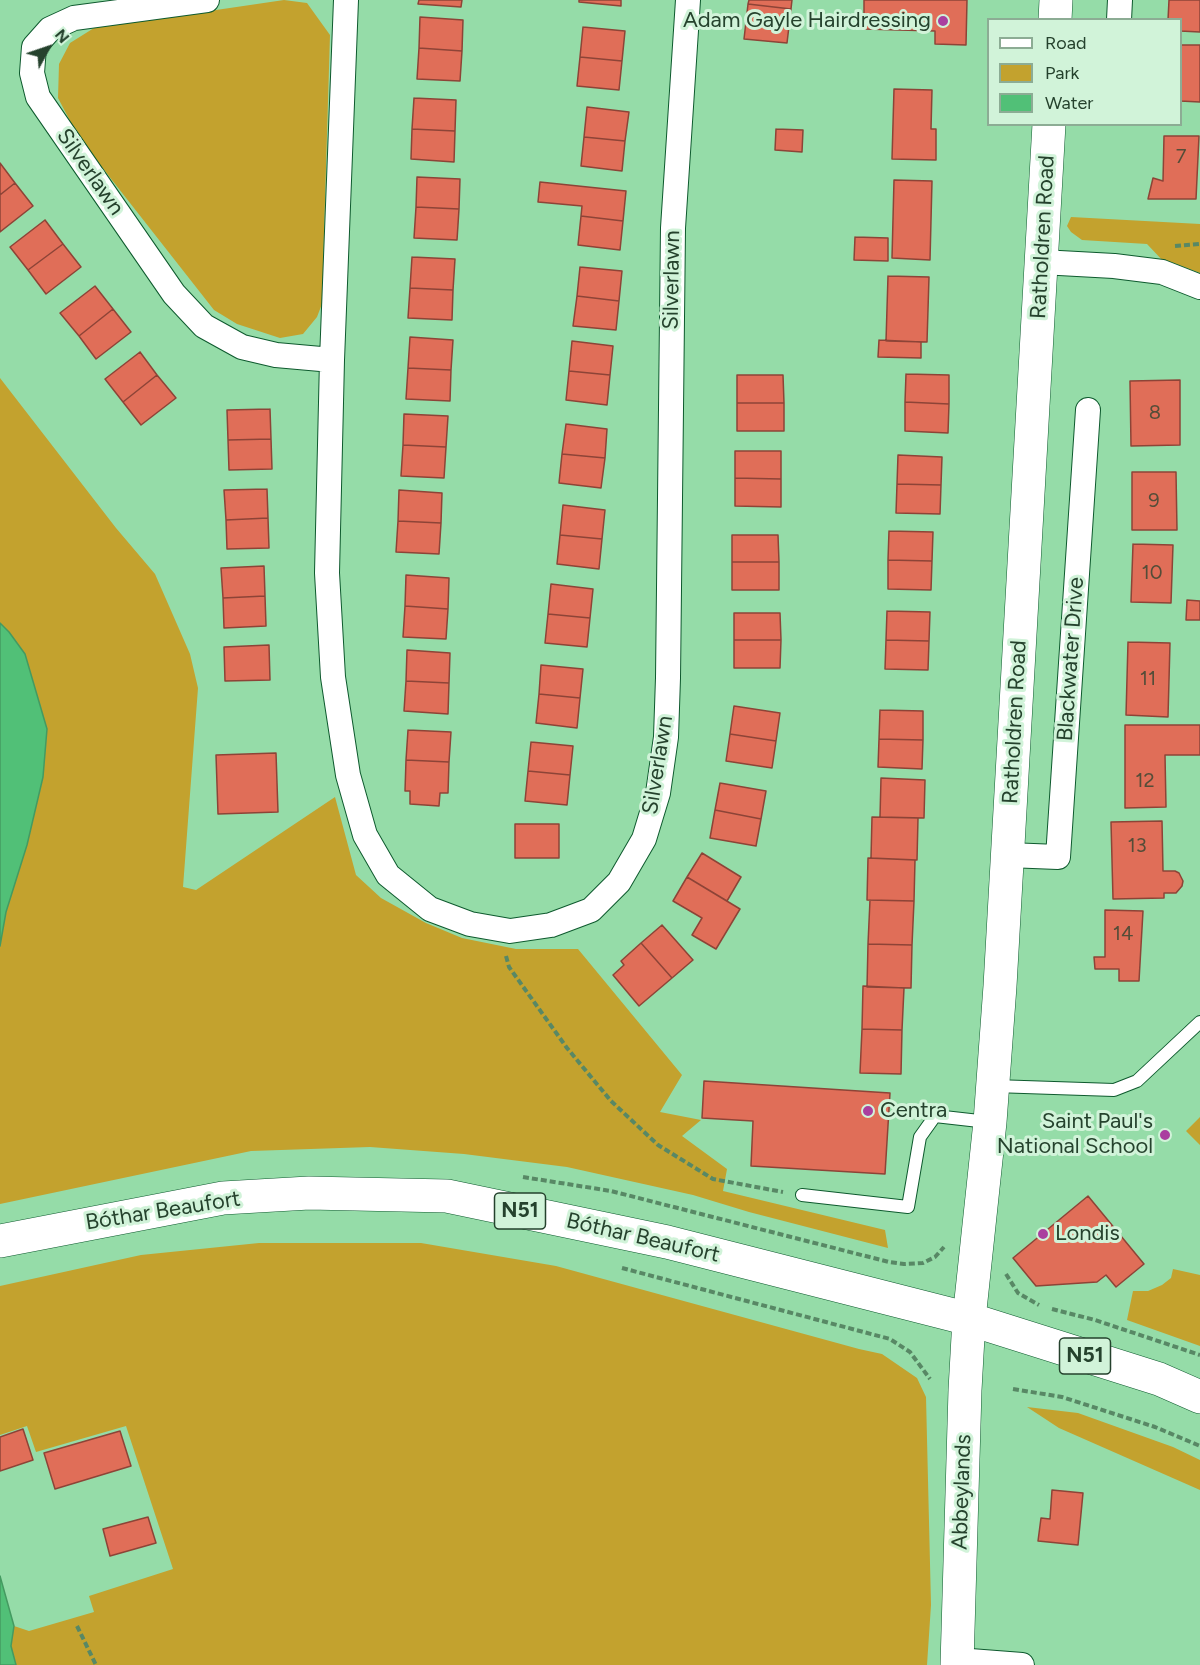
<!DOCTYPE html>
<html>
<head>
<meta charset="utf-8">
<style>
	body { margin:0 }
	#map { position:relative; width:1200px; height:1665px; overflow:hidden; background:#95dca8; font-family:Figtree,sans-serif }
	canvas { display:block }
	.legend { position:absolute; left:987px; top:18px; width:195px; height:108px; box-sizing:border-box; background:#d1f3d9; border:2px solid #8cac94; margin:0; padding:8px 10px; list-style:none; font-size:18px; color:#25422d }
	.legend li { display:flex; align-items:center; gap:12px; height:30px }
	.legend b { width:30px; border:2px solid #8cac94 }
	.north { position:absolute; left:18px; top:18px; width:60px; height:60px; -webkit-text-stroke:4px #d1f3d9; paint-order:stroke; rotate:50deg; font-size:16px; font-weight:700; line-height:24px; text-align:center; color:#25422d }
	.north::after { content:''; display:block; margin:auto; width:21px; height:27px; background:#25422d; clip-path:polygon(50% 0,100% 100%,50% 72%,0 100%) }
</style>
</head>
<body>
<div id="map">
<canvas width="1200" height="1665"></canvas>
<ul class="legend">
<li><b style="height:8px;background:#fff"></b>Road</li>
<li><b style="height:16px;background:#c3a22e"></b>Park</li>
<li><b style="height:16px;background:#51c077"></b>Water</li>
</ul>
<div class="north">N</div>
</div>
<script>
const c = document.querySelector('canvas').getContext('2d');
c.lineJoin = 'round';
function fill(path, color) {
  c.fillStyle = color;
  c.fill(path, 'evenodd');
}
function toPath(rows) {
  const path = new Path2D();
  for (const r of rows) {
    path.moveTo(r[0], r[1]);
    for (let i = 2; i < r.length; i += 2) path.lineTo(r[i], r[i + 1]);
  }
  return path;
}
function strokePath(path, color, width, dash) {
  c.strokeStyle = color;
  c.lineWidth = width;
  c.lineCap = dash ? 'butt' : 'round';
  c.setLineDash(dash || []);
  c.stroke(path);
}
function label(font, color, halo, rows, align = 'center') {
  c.font = font + ' Figtree,sans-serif';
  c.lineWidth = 6;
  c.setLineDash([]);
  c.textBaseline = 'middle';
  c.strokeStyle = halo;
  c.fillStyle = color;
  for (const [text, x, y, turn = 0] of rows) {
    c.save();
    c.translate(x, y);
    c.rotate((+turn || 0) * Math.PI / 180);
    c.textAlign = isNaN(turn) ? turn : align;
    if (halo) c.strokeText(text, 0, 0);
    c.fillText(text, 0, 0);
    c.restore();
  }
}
fill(toPath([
	[284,0,307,3,330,35,323,266,325,296,317,317,303,334,280,338,237,324,214,310,79,138,58,98,59,64,70,43,94,28],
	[1071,217,1200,224,1200,273,1171,262,1164,262,1147,244,1082,240,1071,232,1067,226],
	[0,378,116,528,155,574,190,654,198,688,183,887,196,890,335,797,356,875,381,898,426,923,462,938,516,949,578,949,682,1075,660,1112,701,1120,682,1136,727,1169,723,1191,885,1230,888,1248,749,1212,693,1195,567,1167,464,1154,370,1147,251,1151,0,1204,0,946,6,912,27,845,43,778,47,729,25,654,9,632,0,623],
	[1200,1117,1200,1145,1186,1131],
	[259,1243,421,1243,556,1266,859,1349,882,1354,917,1378,926,1397,931,1605,927,1665,16,1665,11,1646,14,1626,29,1631,94,1612,89,1596,173,1569,126,1426,36,1452,27,1426,0,1435,0,1286,141,1255],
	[1173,1269,1200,1275,1200,1346,1127,1320,1133,1291,1148,1291,1162,1285,1171,1278],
	[1027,1407,1078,1413,1173,1447,1200,1460,1200,1490,1059,1428]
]), '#c3a22e');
const water = toPath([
	[0,623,9,632,25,654,47,729,43,777,27,845,6,912,0,946,0,623],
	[0,1576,14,1626,11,1646,16,1665,0,1665,0,1576]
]);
fill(water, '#51c077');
strokePath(water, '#449a61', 1.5);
const building = toPath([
	[419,0,462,0,461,7,418,4,419,0],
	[579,0,621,0,621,6,579,2,579,0],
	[749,0,792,0,791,9,748,4,749,0],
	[864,0,967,0,966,45,935,44,935,31,864,29,864,0],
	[1169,0,1200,0,1200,32,1180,31,1180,20,1168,20,1169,0],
	[748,4,791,9,787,43,744,39,748,4],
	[420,17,463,20,462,51,419,48,420,17],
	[583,27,625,31,622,61,580,57,583,27],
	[1180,45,1200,45,1200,102,1180,101,1180,45],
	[419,48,462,51,460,81,417,79,419,48],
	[580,57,622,61,619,90,577,86,580,57],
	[894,89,932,90,931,129,936,129,936,160,892,159,894,89],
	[414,98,456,100,455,131,412,129,414,98],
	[587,107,629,112,625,141,584,137,587,107],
	[412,129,455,131,454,162,411,159,412,129],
	[776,129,803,130,802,152,775,150,776,129],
	[1164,136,1199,136,1196,199,1148,199,1153,178,1163,181,1164,136],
	[584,137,625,141,622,171,581,166,584,137],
	[0,163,15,183,0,195,0,163],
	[417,177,460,179,459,209,416,207,417,177],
	[894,180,932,181,930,260,892,258,894,180],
	[540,182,626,191,623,221,581,216,582,206,538,202,540,182],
	[15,183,33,206,0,232,0,195,15,183],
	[416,207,459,209,457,240,414,238,416,207],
	[581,216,623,221,620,250,578,245,581,216],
	[45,220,63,244,28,270,10,247,45,220],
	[855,237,888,238,888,261,854,260,855,237],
	[63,244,81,267,46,294,28,270,63,244],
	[412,257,455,259,453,290,410,288,412,257],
	[580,267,622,271,619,301,577,296,580,267],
	[888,276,929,277,927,342,886,341,888,276],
	[95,286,113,309,79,336,60,313,95,286],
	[410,288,453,290,452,320,408,318,410,288],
	[577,296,619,301,616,330,573,326,577,296],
	[113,309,131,332,96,359,79,336,113,309],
	[410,337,453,340,451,370,408,368,410,337],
	[879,340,921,342,921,358,878,357,879,340],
	[572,341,613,346,610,375,569,371,572,341],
	[140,352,157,375,123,402,105,379,140,352],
	[408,368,451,370,450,401,406,399,408,368],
	[569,371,610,375,607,405,566,400,569,371],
	[906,374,949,375,949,404,905,402,906,374],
	[157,375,176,398,141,425,123,402,157,375],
	[737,375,783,375,784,403,737,403,737,375],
	[1180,380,1180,445,1131,446,1130,381,1180,380],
	[905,402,949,404,948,433,905,431,905,402],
	[737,403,784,403,784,431,737,431,737,403],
	[270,409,271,439,228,440,227,410,270,409],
	[404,414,448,416,446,447,403,445,404,414],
	[566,424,607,429,605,458,562,454,566,424],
	[271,439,272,469,229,470,228,440,271,439],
	[403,445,446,447,444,478,401,476,403,445],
	[735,451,781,451,781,479,735,478,735,451],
	[562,454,605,458,601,488,559,483,562,454],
	[898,455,942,457,941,485,897,484,898,455],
	[1132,472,1176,472,1177,530,1132,530,1132,472],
	[735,478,781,479,781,507,735,506,735,478],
	[897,484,941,485,940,514,896,513,897,484],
	[267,489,268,518,226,520,224,490,267,489],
	[399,490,442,493,441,523,398,521,399,490],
	[563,505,605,510,602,539,560,535,563,505],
	[268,518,269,548,227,549,226,520,268,518],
	[398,521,441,523,439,554,396,552,398,521],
	[889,531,933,532,932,561,888,560,889,531],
	[560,535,602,539,599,569,557,564,560,535],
	[732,535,778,535,779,562,732,562,732,535],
	[1133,544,1173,545,1171,603,1131,602,1133,544],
	[888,560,932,561,931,590,888,589,888,560],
	[732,562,779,562,779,590,732,590,732,562],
	[264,566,265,596,223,598,221,568,264,566],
	[406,575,449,578,448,609,405,606,406,575],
	[551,584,593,589,590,618,548,614,551,584],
	[265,596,266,626,224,628,223,598,265,596],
	[1187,600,1200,601,1200,620,1186,620,1187,600],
	[405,606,448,609,446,639,403,637,405,606],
	[887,611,930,612,929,641,886,640,887,611],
	[734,613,780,613,781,640,734,640,734,613],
	[548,614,590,618,587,647,545,643,548,614],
	[734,640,781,640,780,668,734,668,734,640],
	[886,640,929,641,928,670,885,669,886,640],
	[1128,642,1170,643,1168,717,1126,715,1128,642],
	[269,645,270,680,225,681,224,647,269,645],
	[407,650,450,653,449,683,406,681,407,650],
	[541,665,583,669,580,698,539,694,541,665],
	[406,681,449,683,448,714,404,711,406,681],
	[539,694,580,698,577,728,536,723,539,694],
	[734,706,780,713,776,741,730,734,734,706],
	[880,710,923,711,923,740,879,739,880,710],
	[1125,725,1200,725,1200,755,1165,755,1166,807,1125,808,1125,725],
	[408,730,451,732,449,762,406,760,408,730],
	[730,734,776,741,772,768,726,761,730,734],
	[879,739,923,740,922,769,878,767,879,739],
	[531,742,573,746,570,775,528,771,531,742],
	[276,753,278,812,218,814,216,755,276,753],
	[406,760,449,762,448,793,440,793,439,806,410,804,410,791,405,791,406,760],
	[528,771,570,775,567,805,525,801,528,771],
	[881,778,925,780,924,818,880,817,881,778],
	[720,783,766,791,761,819,715,810,720,783],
	[715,810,761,819,756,846,710,838,715,810],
	[872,817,918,818,917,860,871,858,872,817],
	[1162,821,1163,871,1175,871,1179,873,1183,881,1182,886,1176,893,1164,893,1164,898,1113,899,1111,822,1162,821],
	[515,824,559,824,559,858,515,858,515,824],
	[702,853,741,877,727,901,687,877,702,853],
	[868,858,915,860,914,901,867,900,868,858],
	[687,877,740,909,716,949,692,935,702,918,673,901,687,877],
	[870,900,914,901,912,945,868,944,870,900],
	[1105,910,1143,911,1139,981,1119,981,1119,969,1095,969,1094,957,1105,957,1105,910],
	[662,925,693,960,672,978,641,943,662,925],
	[641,943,672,978,639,1006,613,975,624,965,621,961,641,943],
	[868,944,912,945,911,988,867,987,868,944],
	[863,986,904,988,902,1030,862,1029,863,986],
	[862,1029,902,1030,901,1074,860,1073,862,1029],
	[704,1081,890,1093,885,1174,751,1166,753,1121,702,1118,704,1081],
	[1088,1196,1144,1264,1116,1287,1106,1275,1097,1282,1036,1286,1013,1258,1088,1196],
	[23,1429,33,1460,0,1471,0,1437,23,1429],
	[120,1431,131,1466,55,1489,44,1453,120,1431],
	[1052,1490,1083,1493,1078,1545,1038,1541,1041,1518,1050,1519,1052,1490],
	[148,1517,156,1543,110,1556,103,1529,148,1517]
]);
fill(building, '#e06e58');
strokePath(building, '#8d4437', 1.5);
const lane = toPath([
	[994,1086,1114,1090,1137,1081,1200,1022],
	[802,1195,908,1207,920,1137,935,1116,988,1122]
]);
const street = toPath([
	[207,0,74,18,50,29,34,47,32,73,38,97,174,294,204,326,242,347,276,355,332,360],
	[346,0,332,360,327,573,333,677,348,775,365,835,388,875,430,909,470,924,510,931,551,925,591,910,619,882,644,839,658,793,666,737,668,678,673,228,688,0],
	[1119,20,1120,0],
	[1041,262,1114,266,1162,272,1200,287],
	[1008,855,1058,857,1088,410],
	[957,1660,1022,1665]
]);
const secondary = toPath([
	[1055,20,1056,0],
	[957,1665,965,1390,969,1319,990,1122,1000,986,1049,124]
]);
const primary = toPath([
	[0,1241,223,1198,309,1193,447,1196,667,1242,969,1319,1159,1379,1200,1397]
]);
strokePath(lane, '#0e5a2e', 14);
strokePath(street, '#0e5a2e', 26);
strokePath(secondary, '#0e5a2e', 34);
strokePath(primary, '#0e5a2e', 34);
strokePath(toPath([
	[1175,246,1200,244],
	[506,956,509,967,567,1048,611,1101,658,1145,713,1179,783,1192],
	[523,1177,611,1191,889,1262,904,1264,923,1263,935,1257,944,1247],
	[622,1268,890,1339,910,1352,930,1379],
	[1006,1274,1018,1293,1039,1305],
	[1052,1309,1095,1320,1200,1355],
	[1013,1389,1062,1397,1155,1427,1200,1446],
	[77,1626,96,1665]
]), '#588865', 4, [6, 3]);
strokePath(lane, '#fff', 12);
strokePath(street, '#fff', 24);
strokePath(secondary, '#fff', 33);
strokePath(primary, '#fff', 33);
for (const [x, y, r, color] of [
	[943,21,6,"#aa3f9f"],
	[868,1111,6,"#aa3f9f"],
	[1165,1135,6,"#aa3f9f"],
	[1043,1234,6,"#aa3f9f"]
]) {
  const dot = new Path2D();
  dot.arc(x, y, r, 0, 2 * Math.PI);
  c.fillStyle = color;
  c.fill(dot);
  strokePath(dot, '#d1f3d9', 2);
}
label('20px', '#544d38', null, [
	["7",1181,157],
	["8",1155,413],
	["9",1154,501],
	["10",1152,573],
	["11",1148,679],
	["12",1145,781],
	["13",1137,846],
	["14",1123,934]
]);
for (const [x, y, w] of [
	[520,1211,51],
	[1085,1356,51]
]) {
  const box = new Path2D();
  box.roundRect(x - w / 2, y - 18, w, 36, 4.5);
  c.fillStyle = '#d1f3d9';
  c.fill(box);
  strokePath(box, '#25422d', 1.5);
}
label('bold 21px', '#25422d', null, [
	["N51",520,1211],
	["N51",1085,1356]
]);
label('22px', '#25422d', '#d1f3d9', [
	["Adam Gayle Hairdressing",931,21],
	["Centra",880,1111,"left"],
	["Saint Paul's",1153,1122],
	["National School",1153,1147],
	["Londis",1055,1234,"left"]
], 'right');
label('22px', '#25422d', '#d1f3d9', [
	["Silverlawn",90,172,55],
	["Ratholdren Road",1043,237,-87],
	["Silverlawn",672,280,-89],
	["Blackwater Drive",1071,659,-86],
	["Ratholdren Road",1015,722,-87],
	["Silverlawn",658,765,-81],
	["Bóthar Beaufort",163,1211,-9],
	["Bóthar Beaufort",643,1238,13],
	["Abbeylands",962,1492,-88]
]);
</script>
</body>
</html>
